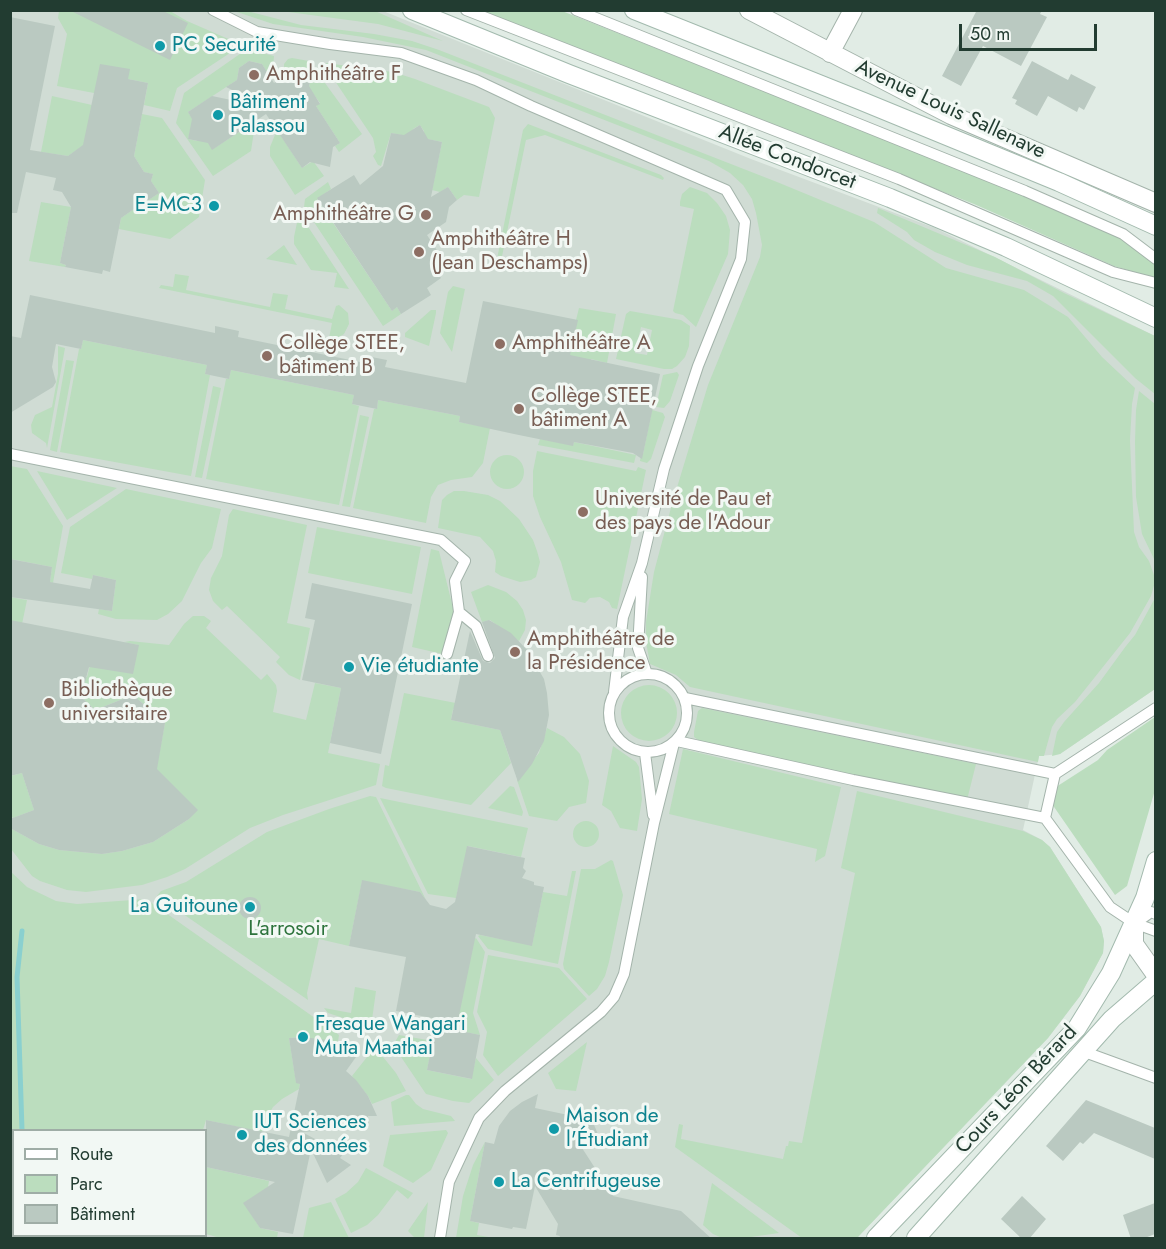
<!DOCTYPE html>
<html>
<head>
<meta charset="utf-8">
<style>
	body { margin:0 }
	#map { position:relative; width:1166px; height:1249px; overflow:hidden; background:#e1ece5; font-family:Jost,sans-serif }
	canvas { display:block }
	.frame { position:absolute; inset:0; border:12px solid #223c31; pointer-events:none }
	.legend { position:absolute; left:12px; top:1129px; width:195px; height:108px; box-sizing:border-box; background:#f2f8f4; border:2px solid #9fada6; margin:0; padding:8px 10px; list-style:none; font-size:18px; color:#223c31 }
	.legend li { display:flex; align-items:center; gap:12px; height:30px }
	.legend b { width:30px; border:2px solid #9fada6 }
	.scale { position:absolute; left:959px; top:24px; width:138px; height:27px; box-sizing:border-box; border:3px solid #223c31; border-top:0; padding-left:8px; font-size:18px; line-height:21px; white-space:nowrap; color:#223c31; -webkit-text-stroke:4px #f2f8f4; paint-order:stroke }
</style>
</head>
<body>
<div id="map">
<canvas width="1166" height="1249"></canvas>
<div class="frame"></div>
<ul class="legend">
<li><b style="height:8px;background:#fff"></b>Route</li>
<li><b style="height:16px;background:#bbddbe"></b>Parc</li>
<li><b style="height:16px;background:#bac9c1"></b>Bâtiment</li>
</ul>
<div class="scale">50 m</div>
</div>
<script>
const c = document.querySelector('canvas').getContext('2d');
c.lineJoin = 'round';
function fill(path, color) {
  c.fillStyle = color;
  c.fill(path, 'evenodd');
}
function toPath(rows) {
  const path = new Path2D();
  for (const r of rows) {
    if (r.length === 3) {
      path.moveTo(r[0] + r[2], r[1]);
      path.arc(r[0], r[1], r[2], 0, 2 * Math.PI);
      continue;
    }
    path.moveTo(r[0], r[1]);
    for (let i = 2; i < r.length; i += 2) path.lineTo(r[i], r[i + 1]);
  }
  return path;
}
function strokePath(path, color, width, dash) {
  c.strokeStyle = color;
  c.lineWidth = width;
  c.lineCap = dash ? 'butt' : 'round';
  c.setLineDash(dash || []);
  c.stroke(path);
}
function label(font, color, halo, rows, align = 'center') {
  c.font = font + ' Jost,sans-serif';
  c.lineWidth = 6;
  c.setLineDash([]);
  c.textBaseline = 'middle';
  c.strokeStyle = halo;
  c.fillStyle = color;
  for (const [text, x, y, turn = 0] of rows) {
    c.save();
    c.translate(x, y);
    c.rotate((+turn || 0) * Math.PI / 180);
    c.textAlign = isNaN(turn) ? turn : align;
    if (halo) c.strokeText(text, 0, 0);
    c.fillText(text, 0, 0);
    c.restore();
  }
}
fill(toPath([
	[10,11,383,11,751,159,935,228,1155,336,1155,689,1060,754,1039,756,1023,830,1042,840,1050,847,1101,927,1104,941,1103,953,1080,996,1048,1038,857,1238,11,1238],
	[14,1130,206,1130,206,1236,14,1236]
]), '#d0dcd4');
fill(toPath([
	[59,11,170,11,187,21,233,41,236,49,177,88,170,111,144,105,148,83,128,79,94,93,57,86,67,34,58,18],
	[234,11,247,11,301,25,374,34,412,41,439,50,777,182,874,222,946,268,1024,290,1068,317,1102,357,1135,388,1132,404,1130,440,1134,532,1139,547,1149,561,1154,575,1155,582,1151,596,1130,633,1075,702,1057,719,1052,727,1044,756,1039,756,1038,762,690,687,676,675,650,664,646,642,646,622,654,572,672,504,708,385,760,257,762,245,756,213,752,199,743,185,730,173,709,161,426,50,363,37,273,24],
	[281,11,375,11,443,41,378,24],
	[481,11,562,11,983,178,1122,238,1155,263,1155,278,1114,266,974,204],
	[247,49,274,56,273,68,268,74,262,64,249,61,239,68,237,80,188,112,199,129,190,131,188,139,197,141,202,133,213,149,250,125,254,131,251,151,213,176,176,123,184,93],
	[292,58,309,61,362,134,339,152,335,146,340,143,316,106,320,103,312,92,308,94,310,81,304,73,293,70,284,76,284,64,288,59],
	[326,63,393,72,415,79,489,107,495,118,479,197,464,195,457,200,448,187,440,192,432,190,442,142,422,138,424,131,420,125,413,129,412,137,391,133,381,166,378,165,373,156,376,152,373,138,327,69],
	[52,96,92,105,84,145,68,156,41,152],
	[142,114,162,118,205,180,199,217,170,239,119,229,121,218,137,207,145,209,147,201,159,193,151,181,153,174,144,172,134,156],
	[528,124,661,175,664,178,663,180,545,135,526,140,500,266,497,267,496,264,523,130],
	[277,130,302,168,313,161,324,176,295,195,270,156,270,147],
	[328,182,331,189,317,199,392,311,397,307,401,314,383,326,304,207,305,199],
	[690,187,707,193,717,203,726,216,730,230,728,254,696,327,683,315,675,313,673,311,694,209,680,206,680,202,682,194],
	[41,202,71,207,60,263,66,265,65,267,29,261],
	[878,208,995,257,1064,293,1155,336,1155,394,1135,378,1053,296,1027,281,967,265,935,252,914,240,907,232,877,213],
	[299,213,349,289,334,287,337,273,311,270,294,244,294,237],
	[284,245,297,265,266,259],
	[175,274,189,276,186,290,270,307,273,293,288,295,285,309,332,319,336,306,339,305,348,313,349,324,344,334,339,337,329,338,332,323,159,288,161,285,173,287],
	[453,286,465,289,452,352,440,333,448,292],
	[579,308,616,314,607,363,591,359,590,362,558,356,576,320],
	[431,310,436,310,436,313,429,346,405,337,405,333],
	[630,311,681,320,690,326,689,346,685,357,677,366,672,369,664,369,616,359,626,314],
	[641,327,652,330,647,355,635,353],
	[83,340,207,365,205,374,210,375,191,476,60,452,79,349,81,349],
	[58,346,65,348,47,448,46,443,32,433,31,425,35,415,52,407,58,374],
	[66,360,74,361,57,452,50,450],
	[231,370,354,395,352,404,359,406,339,505,206,479,226,379,229,379],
	[677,372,679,375,670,401,664,408,656,407,663,375],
	[213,386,221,388,202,478,195,477],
	[1139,391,1155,404,1155,561,1142,534,1136,497,1135,442,1136,410],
	[378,400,460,416,459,422,490,428,483,463,472,477,451,480,438,485,431,497,426,523,353,508,374,409,377,409],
	[652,410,663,413,665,417,651,459,647,463,640,461,641,454,643,454],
	[360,415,369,417,350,507,342,506],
	[540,439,573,445,574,442,636,455,634,463,538,445],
	[537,451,636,471,638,467,646,470,617,609,612,608,609,602,600,597,590,598,585,603,572,600,561,562,540,517,533,496,533,471],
	[507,472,17],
	[10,466,27,469,63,526,53,583,50,582,52,567,11,559],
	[37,471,117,488,67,520],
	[126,489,221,509,212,548,201,563,182,601,168,614,157,620,116,619,98,614,99,609,112,611,116,580,93,575,92,579,61,573,70,527],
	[454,491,464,491,488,495,500,501,519,519,533,540,537,551,540,562,536,577,531,580,520,582,501,576,495,572,496,561,493,551,480,537,438,528,442,500,447,495],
	[233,509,307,525,287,623,310,628,300,680,289,675,276,662,280,657,227,606,222,610,213,601,209,590,211,578,222,556,229,515],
	[317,527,421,547,412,594,308,573],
	[431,549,439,551,453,608,454,619,447,655,412,647],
	[488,585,506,592,517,601,523,610,526,620,525,630,519,641,490,620,482,622,471,592],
	[10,597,27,600,22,624,11,621],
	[1155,598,1155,689,1060,754,1052,756,1057,732,1064,722,1099,683,1126,646,1135,635],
	[193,616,204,616,211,621,206,628,261,680,267,674,276,685,277,691,273,712,306,720,315,683,341,688,328,753,380,764,376,785,283,815,250,828,185,869,167,877,142,885,86,892,67,890,40,881,32,876,11,849,10,828,39,844,59,850,102,854,122,851,153,842,189,819,197,810,150,785,157,765,165,723,133,695,95,710,67,683,68,674,87,677,91,661,138,645,124,642,130,641,169,645,184,624],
	[649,713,28],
	[404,693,466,705,453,709,451,720,500,730,511,763,471,805,386,788,382,786,385,765,389,766],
	[702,708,976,764,967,800,701,742,694,737,694,732,698,711],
	[1155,717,1155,790,1127,886,1115,895,1052,804,1056,787,1098,760,1107,750],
	[547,728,564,737,580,754,589,781,586,803,569,807,557,821,529,816,517,780,539,753],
	[613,746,636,762,639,767,642,799,637,831,620,828,611,811,602,805],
	[683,749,841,787,825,856,815,862,817,849,669,814],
	[22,773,34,810,13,818,11,816,11,776],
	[510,786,514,787,523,812,522,816,488,808],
	[857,791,1023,831,1042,840,1050,847,1101,927,1104,941,1103,953,1080,996,1048,1038,857,1238,802,1238,675,1147,679,1124,683,1125,681,1139,783,1159,786,1146,788,1146,789,1141,802,1143,855,873,841,868],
	[370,796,376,797,426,900,420,892,362,881,349,946,319,939,307,993,308,1000,157,896,161,891,186,882,267,832,329,809],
	[380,798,528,828,521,857,468,846,456,898,428,894],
	[586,834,13],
	[611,860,613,861,623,895,609,962,605,976,597,989,589,996,564,969,563,964,581,869,595,869],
	[10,871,27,887,56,901,77,904,146,899,339,1035,337,1048,303,1037,289,1038,296,1082,300,1084,299,1089,282,1099,273,1107,266,1119,262,1132,206,1120,203,1130,14,1130,13,1228,10,1226],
	[572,871,576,871,558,964,488,949,478,936,480,935,532,945,543,892,567,896],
	[476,938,485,952,473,1013,480,1035,454,1030,464,948],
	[488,955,559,968,587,999,498,1076,483,1055,487,1032,477,1012],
	[355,987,376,991,371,1027,328,1013,324,1008,351,1013],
	[399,1035,433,1041,427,1070,471,1079,476,1058,494,1080,469,1103,453,1101,426,1094,397,1051,395,1042],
	[587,1042,576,1091,556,1089,548,1073],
	[375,1047,396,1073,406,1091,372,1104,368,1096,352,1076],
	[406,1095,409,1095,416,1104,423,1109,451,1116,455,1121,394,1126,391,1102],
	[446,1130,448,1133,431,1170,413,1183,383,1166,390,1135],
	[485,1142,470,1221,479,1223,477,1235,494,1238,456,1238,463,1196,473,1165],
	[206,1167,269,1181,268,1187,244,1203,260,1228,278,1232,277,1238,220,1238,206,1234],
	[366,1168,413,1193,408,1199,397,1190,378,1215,367,1225,351,1233,335,1199,346,1193,358,1182],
	[712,1183,779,1233,744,1238,720,1237,713,1234,703,1225],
	[331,1202,349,1238,303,1238,309,1208],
	[428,1202,424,1238,415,1238,408,1231]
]), '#bbddbe');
strokePath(toPath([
	[22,1130,17,977,22,931]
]), '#8ad0cf', 5);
fill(toPath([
	[69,10,161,10,188,23,170,60],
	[977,10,1042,10,1040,14,1047,17,1021,66,983,46,961,86,942,76],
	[10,17,55,26,30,150,68,156,83,145,100,64,130,69,128,79,148,83,134,156,144,172,153,174,151,181,159,193,147,201,145,209,137,207,121,218,110,272,103,270,102,274,65,267,66,265,60,263,71,207,62,192,53,190,56,178,26,172,17,213,10,213],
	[249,61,262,64,274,83,293,70,304,73,310,82,309,86,320,104,316,106,340,143,333,147,330,167,310,162,302,168,266,114,212,150,208,143,188,139,192,119,188,112,212,96,255,105,256,102,226,87,237,80,239,68],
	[1032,61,1068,80,1071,74,1096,87,1084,110,1079,107,1077,112,1048,96,1037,116,1015,104,1017,100,1012,98],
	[420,125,428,139,442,142,431,197,448,187,457,200,449,207,446,222,427,235,440,255,436,270,441,278,427,288,431,295,401,314,397,307,392,311,317,198,354,175,360,185,383,166,391,133,404,135],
	[30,295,215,333,215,326,239,331,238,337,360,362,361,355,387,360,385,367,466,383,483,301,578,320,570,355,660,374,642,459,633,453,574,442,573,446,514,434,459,422,460,416,378,400,377,409,352,404,354,395,231,370,229,379,205,374,207,365,83,340,81,349,56,344,52,367,56,382,53,387,10,413,10,336,21,338],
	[10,559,52,567,50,582,90,589,93,575,116,580,112,611,10,597],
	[312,583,412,604,381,754,330,743,341,688,302,680,315,620,305,618],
	[10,620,139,645,133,674,89,667,81,697,95,710,133,695,165,723,157,769,198,810,189,819,153,842,122,851,102,854,59,850,39,844,10,828,10,819,34,810,22,773,10,776],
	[489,620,511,633,527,650,544,679,547,693,549,715,544,741,532,764,518,782,500,730,451,720,470,631,483,661,490,663,495,658,482,622],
	[467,846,525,858,523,868,526,871,522,878,534,882,534,885,544,887,532,946,476,934,456,1030,480,1035,472,1079,427,1070,437,1019,396,1011,406,957,349,946,362,880,420,892,430,905,446,909,455,902],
	[250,908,11],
	[303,1037,327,1040,327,1043,356,1057,346,1071,356,1080,368,1096,377,1116,368,1116,369,1127,302,1132,343,1154,340,1158,351,1165,327,1183,311,1149,293,1234,260,1228,243,1203,275,1182,206,1167,206,1120,289,1137,300,1084,296,1083,289,1038],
	[538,1094,535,1108,592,1120,600,1139,573,1134,613,1196,681,1211,712,1239,559,1239,560,1236,556,1235,558,1224,535,1186,526,1229,513,1227,512,1229,470,1221,485,1142,494,1144,499,1126,510,1111,522,1102],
	[1086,1100,1155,1128,1155,1159,1094,1133,1083,1144,1080,1142,1063,1161,1046,1146],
	[1022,1196,1046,1219,1029,1239,1022,1239,1001,1219],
	[1155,1203,1155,1234,1142,1239,1131,1239,1123,1215]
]), '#bac9c1');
const lane = toPath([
	[213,10,257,32,330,44,401,53,476,80,531,106,726,190,745,222,741,259,698,366,664,469,642,563,623,617,614,692],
	[466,10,899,179,1113,272,1156,283],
	[576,10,1025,191,1123,234,1156,259],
	[10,454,441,540,465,561,455,581,459,612,476,626,488,656],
	[642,577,638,648,647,674],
	[447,654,459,612],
	[648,713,39],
	[685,698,1055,774],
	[677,741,853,780,1045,818,1110,907,1134,923,1156,931],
	[645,753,653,815],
	[1045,818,1055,774,1156,708],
	[1137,922,1151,912,1156,914],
	[1082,1051,1156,1078],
	[440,1238,449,1182,479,1118,505,1091,601,1012,614,997,624,974,654,823,674,743]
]);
const street = toPath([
	[749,10,951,115,1156,203],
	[830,53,853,10],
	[1134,923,1134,944,1156,975]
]);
const secondary = toPath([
	[412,10,569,74,890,198,1006,247,1156,318],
	[634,10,864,102,1059,182,1156,226],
	[876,1238,1077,1028,1111,973,1145,898,1156,861],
	[916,1238,1112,1019,1156,981]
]);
strokePath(lane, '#a4b4ab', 12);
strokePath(street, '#a4b4ab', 20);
strokePath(secondary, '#a3baae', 20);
strokePath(lane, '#fff', 10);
strokePath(street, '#fff', 18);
strokePath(secondary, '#fff', 18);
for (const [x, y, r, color] of [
	[160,46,6,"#0f9aa8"],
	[254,75,6,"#8d6e63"],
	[218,115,6,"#0f9aa8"],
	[214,206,6,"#0f9aa8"],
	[426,215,6,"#8d6e63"],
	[419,252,6,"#8d6e63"],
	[500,344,6,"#8d6e63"],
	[267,356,6,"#8d6e63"],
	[519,409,6,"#8d6e63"],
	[583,512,6,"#8d6e63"],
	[515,652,6,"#8d6e63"],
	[349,667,6,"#0f9aa8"],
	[49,703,6,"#8d6e63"],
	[250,907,6,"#0f9aa8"],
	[303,1037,6,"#0f9aa8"],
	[554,1129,6,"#0f9aa8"],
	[242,1135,6,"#0f9aa8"],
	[499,1182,6,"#0f9aa8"]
]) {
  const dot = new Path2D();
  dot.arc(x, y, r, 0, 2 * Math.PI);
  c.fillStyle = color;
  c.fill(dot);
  strokePath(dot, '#f2f8f4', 2);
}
label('21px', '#0d838f', '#f2f8f4', [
	["PC Securité",172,46],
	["Bâtiment",230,103],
	["Palassou",230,127],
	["E=MC3",202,206,"right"],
	["Vie étudiante",361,667],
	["La Guitoune",238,907,"right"],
	["Fresque Wangari",315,1025],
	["Muta Maathai",315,1049],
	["Maison de",566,1117],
	["l'Étudiant",566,1141],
	["IUT Sciences",254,1123],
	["des données",254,1147],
	["La Centrifugeuse",511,1182]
], 'left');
label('21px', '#785e54', '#f2f8f4', [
	["Amphithéâtre F",266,75],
	["Amphithéâtre G",414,215,"right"],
	["Amphithéâtre H",431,240],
	["(Jean Deschamps)",431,264],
	["Collège STEE,",279,344],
	["bâtiment B",279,368],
	["Amphithéâtre A",512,344],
	["Collège STEE,",531,397],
	["bâtiment A",531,421],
	["Université de Pau et",595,500],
	["des pays de l'Adour",595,524],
	["Amphithéâtre de",527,640],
	["la Présidence",527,664],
	["Bibliothèque",61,691],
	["universitaire",61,715]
], 'left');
label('21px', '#223c31', '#f2f8f4', [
	["Avenue Louis Sallenave",950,110,25],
	["Allée Condorcet",787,158,21],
	["Cours Léon Bérard",1017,1090,-47]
]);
label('21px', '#2d733c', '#f2f8f4', [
	["L'arrosoir",288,930]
]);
</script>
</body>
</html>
